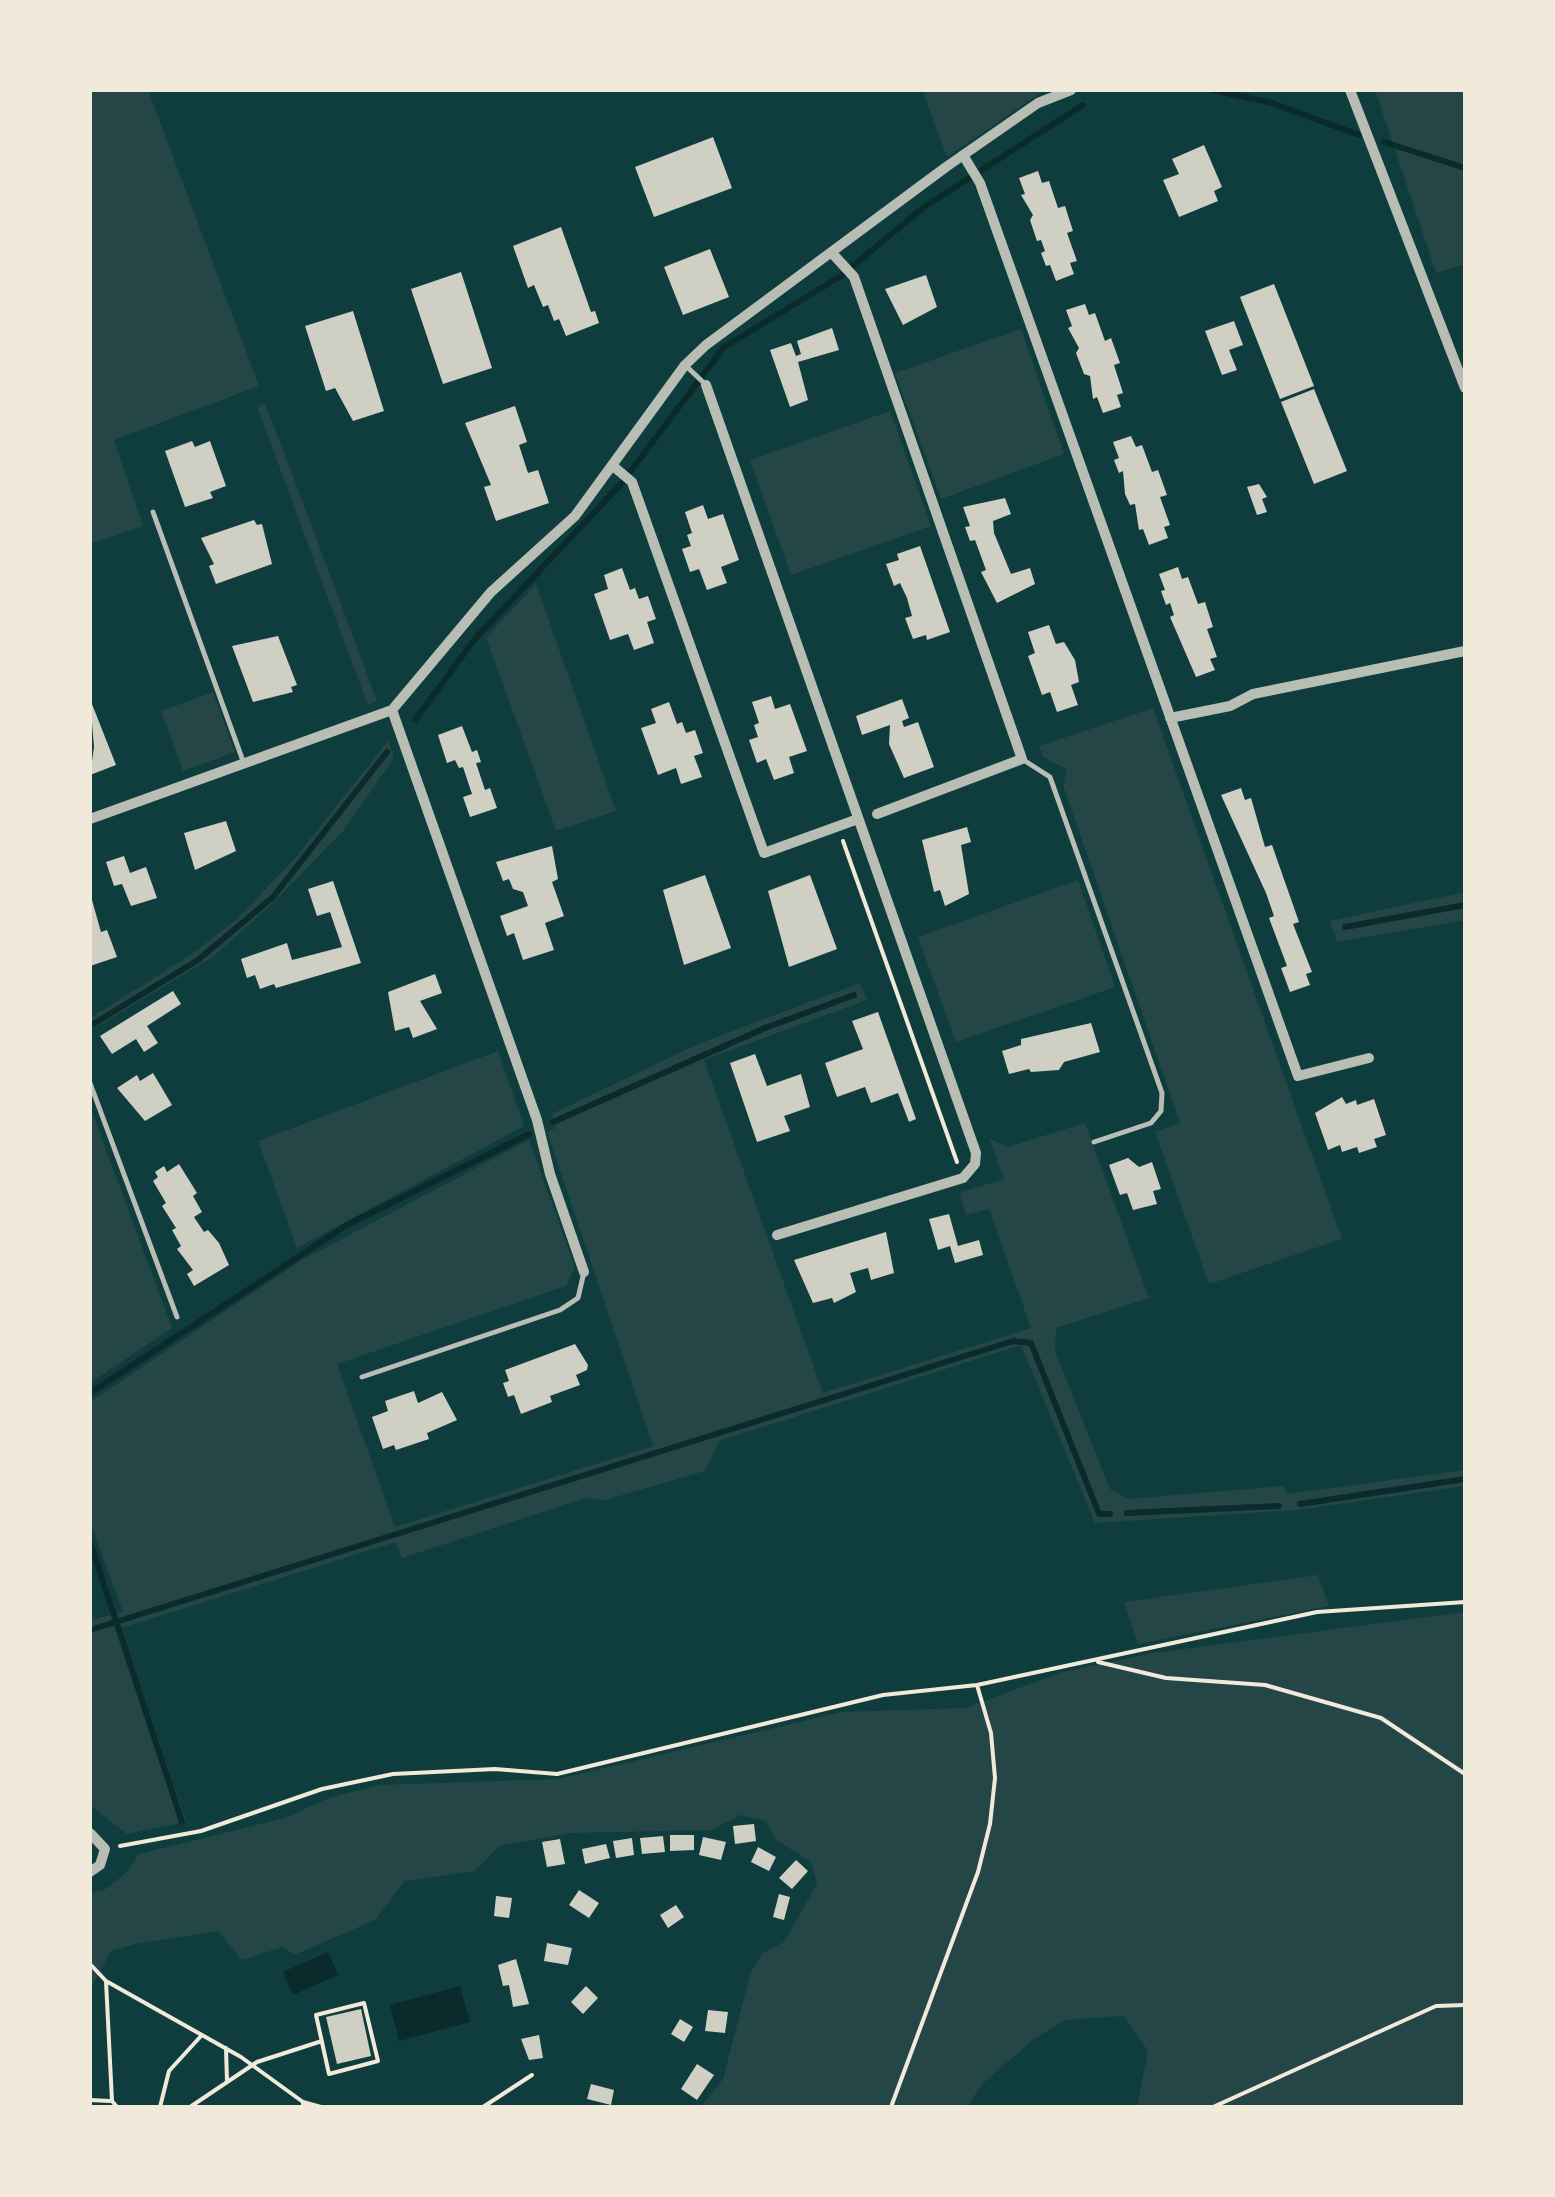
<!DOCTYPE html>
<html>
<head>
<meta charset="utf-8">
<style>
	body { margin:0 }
	#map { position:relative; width:1555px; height:2197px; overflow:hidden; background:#0f3d3e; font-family:Ubuntu,sans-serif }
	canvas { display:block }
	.frame { position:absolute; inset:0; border:92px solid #f1e9da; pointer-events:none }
</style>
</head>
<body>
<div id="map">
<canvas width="1555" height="2197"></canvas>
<div class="frame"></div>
</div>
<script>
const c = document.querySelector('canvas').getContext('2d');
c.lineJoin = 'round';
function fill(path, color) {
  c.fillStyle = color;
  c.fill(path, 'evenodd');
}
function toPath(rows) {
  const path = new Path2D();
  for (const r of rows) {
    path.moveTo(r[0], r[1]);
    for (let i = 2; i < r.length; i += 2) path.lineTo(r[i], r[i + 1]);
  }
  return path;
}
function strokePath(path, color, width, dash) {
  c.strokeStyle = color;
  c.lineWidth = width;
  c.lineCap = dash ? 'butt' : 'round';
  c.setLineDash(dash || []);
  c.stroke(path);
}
fill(toPath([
	[90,90,148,90,259,386,114,440,143,526,90,544],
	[922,90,1045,90,947,157],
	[1375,90,1465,90,1465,264,1436,273],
	[1021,329,1064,454,941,499,895,373],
	[265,403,314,532,377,701,368,705,322,582,257,406],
	[890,411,931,526,791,575,750,460],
	[536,584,616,811,556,831,486,637],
	[213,692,235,752,183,771,161,711],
	[1153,708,1342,1239,1209,1284,1155,1132,1180,1123,1063,785,1067,769,1043,757,1039,746],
	[388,741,394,758,343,831,272,904,214,956,90,1031,90,1018,192,954,237,919,296,857],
	[1078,880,1115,987,956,1042,918,937],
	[1465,892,1465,920,1337,942,1330,921],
	[860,983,867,1000,704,1060,823,1393,1031,1328,989,1209,966,1215,959,1193,1004,1179,989,1138,1008,1147,1085,1123,1149,1298,1056,1328,1055,1351,1110,1489,1128,1499,1284,1486,1287,1494,1465,1470,1465,1486,1296,1510,1095,1523,1021,1345,719,1441,705,1471,605,1500,585,1498,402,1558,396,1542,121,1628,186,1822,127,1834,90,1805,90,1620,123,1612,90,1522,90,1402,300,1261,529,1140,575,1267,566,1286,337,1364,395,1527,653,1446,547,1132,556,1128,552,1114,698,1044],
	[498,1051,524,1126,297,1248,258,1141],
	[90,1106,172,1328,90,1383],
	[1318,1575,1329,1606,1138,1644,1124,1602],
	[1465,1612,1465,2107,1137,2107,1148,2051,1124,2016,1065,2020,1033,2040,982,2084,967,2107,701,2107,723,2079,751,1971,763,1953,784,1942,817,1884,811,1862,776,1840,766,1821,740,1815,712,1830,570,1833,499,1846,475,1871,405,1881,375,1920,294,1955,283,1947,242,1960,218,1931,135,1944,111,1951,90,1990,90,1893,104,1890,126,1873,139,1854,285,1818,329,1798,380,1785,558,1779,842,1712,965,1708,1063,1672,1153,1653]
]), '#244646');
fill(toPath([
	[328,1952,338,1975,293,1995,283,1972],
	[460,1986,470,2022,399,2041,390,2005]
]), '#0a2a2b');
strokePath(toPath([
	[1213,90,1272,103,1359,135],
	[1384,142,1465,168],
	[415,720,474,640,621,484,724,347,841,276,924,207,1083,105],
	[1345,927,1465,905],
	[90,1026,198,960,273,897,387,752],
	[553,1122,765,1028,854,995],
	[90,1393,347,1225,529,1134],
	[1300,1504,1465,1479],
	[1127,1513,1279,1506],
	[90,1542,182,1822],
	[90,1630,1013,1341,1031,1343,1099,1514,1110,1514]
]), '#0a2a2b', 6);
fill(toPath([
	[713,137,732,188,654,217,635,167],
	[1204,145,1222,187,1214,191,1218,201,1179,217,1163,180,1179,174,1172,159],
	[1038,171,1042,183,1049,181,1058,208,1065,206,1073,231,1067,233,1077,261,1070,263,1074,274,1056,281,1050,265,1046,266,1041,253,1045,251,1041,240,1037,241,1030,220,1033,215,1021,195,1025,194,1019,178],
	[561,227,591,312,595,311,599,323,566,336,559,319,554,321,548,305,543,307,534,285,528,288,513,246],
	[710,249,729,297,683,315,664,267],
	[461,272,492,368,443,384,411,289],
	[926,275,937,307,903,325,885,289],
	[1274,284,1314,386,1280,399,1240,297],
	[1085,304,1089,315,1095,313,1105,341,1111,338,1120,363,1114,365,1123,393,1117,395,1121,407,1103,413,1097,397,1093,399,1090,376,1084,374,1076,353,1079,348,1068,328,1072,326,1066,310],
	[353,311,384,411,353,421,335,388,326,391,305,326],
	[1234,321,1243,345,1229,350,1237,370,1222,375,1205,331],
	[832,328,839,350,798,362,808,400,790,407,770,350,791,343,796,356,801,354,797,341],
	[1314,389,1347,471,1314,484,1281,402],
	[515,406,527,442,519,445,528,473,538,470,549,503,496,521,484,487,491,485,465,423],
	[1131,436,1136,447,1142,445,1152,472,1158,470,1167,495,1160,497,1170,525,1164,527,1168,538,1149,545,1143,529,1139,530,1135,504,1130,505,1125,494,1123,471,1119,473,1114,460,1119,458,1113,442],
	[192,441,195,447,210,441,226,486,210,492,213,498,185,507,165,451],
	[1259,484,1267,497,1262,499,1267,512,1257,515,1247,487],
	[1005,498,1011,514,993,521,994,533,1011,574,1030,568,1035,584,997,603,981,572,986,570,975,540,970,541,965,527,970,526,963,507],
	[703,505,708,519,723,514,739,560,721,567,727,583,707,590,699,569,690,572,682,549,691,546,687,535,692,533,685,512],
	[254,520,257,525,262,524,272,564,216,584,209,566,214,564,201,538],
	[920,546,950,632,927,640,926,635,913,639,905,618,912,616,907,598,900,583,894,586,886,564,899,560,897,554],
	[1178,567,1182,579,1188,577,1198,604,1205,602,1213,627,1207,629,1217,657,1210,659,1215,670,1196,677,1170,617,1174,615,1170,603,1166,605,1161,591,1165,590,1159,574],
	[622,568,630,590,635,588,639,599,648,596,656,619,647,622,654,643,634,650,628,634,610,640,594,594,608,589,604,575],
	[1049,625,1056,644,1064,642,1075,660,1079,682,1071,685,1078,705,1057,712,1050,692,1042,695,1028,656,1035,653,1028,632],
	[278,636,297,685,291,687,293,692,253,702,232,646],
	[771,696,775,709,790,704,807,751,789,757,794,773,774,780,766,759,757,763,749,740,758,737,754,725,759,723,752,702],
	[90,699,116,765,90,775,94,747],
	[902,699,909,718,902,721,904,727,918,722,934,767,904,778,889,744,890,725,862,735,856,716],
	[669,702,677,724,682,722,686,733,695,730,703,753,694,756,702,777,681,784,676,768,658,775,641,728,656,723,651,709],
	[462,726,472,752,477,750,481,762,476,763,485,790,490,788,497,808,470,817,463,797,472,794,463,767,459,768,455,760,447,763,438,735],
	[1241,788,1245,800,1251,798,1265,847,1272,845,1299,922,1293,924,1312,972,1306,974,1310,985,1290,992,1281,968,1287,966,1269,918,1274,916,1266,893,1221,795],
	[226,821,236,851,195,870,184,833],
	[967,827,971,842,961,845,969,894,945,906,940,890,934,892,922,840],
	[552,846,558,879,552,882,564,916,545,923,554,950,523,960,514,933,507,936,500,916,528,906,523,892,513,889,509,879,503,881,496,862],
	[124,856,130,873,146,867,157,898,131,906,122,884,114,886,106,862],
	[705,875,731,948,684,965,663,890],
	[810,875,837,949,789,967,768,891],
	[333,881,361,963,276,988,274,984,260,989,255,975,247,978,241,959,287,943,292,960,342,947,330,912,317,916,308,889],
	[90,893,101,932,107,930,117,957,90,966],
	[435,974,442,993,420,1001,437,1029,413,1038,409,1027,395,1031,388,992],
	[173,991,181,1004,147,1026,158,1043,144,1052,136,1039,112,1054,100,1036],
	[878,1012,916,1119,909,1122,898,1093,871,1103,865,1087,837,1097,825,1063,863,1049,852,1021],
	[1091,1023,1100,1052,1064,1062,1059,1070,1031,1072,1029,1069,1009,1074,1002,1051,1021,1045,1021,1039],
	[755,1054,767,1086,801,1074,810,1107,784,1116,790,1131,757,1142,730,1063],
	[153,1073,172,1105,145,1121,117,1088,137,1075,140,1081],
	[1342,1097,1346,1104,1356,1100,1357,1105,1374,1099,1386,1135,1374,1139,1377,1147,1359,1153,1357,1147,1342,1152,1340,1145,1328,1150,1315,1113],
	[1128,1158,1139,1167,1152,1162,1161,1189,1153,1191,1157,1204,1133,1210,1127,1193,1120,1195,1109,1165],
	[179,1164,197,1193,193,1196,202,1212,194,1217,204,1232,208,1230,219,1243,229,1265,194,1286,187,1274,193,1270,177,1249,181,1246,172,1230,176,1228,162,1206,166,1203,153,1181,158,1177,155,1172,164,1166,167,1172],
	[949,1214,958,1246,979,1240,983,1255,955,1263,950,1246,938,1250,929,1219],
	[886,1232,894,1273,871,1280,868,1268,850,1273,856,1292,834,1303,832,1298,813,1303,794,1260],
	[575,1344,588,1365,587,1370,576,1375,580,1385,550,1396,552,1402,521,1414,514,1395,508,1397,503,1383,509,1381,505,1370],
	[414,1391,418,1403,442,1392,457,1420,427,1433,429,1439,396,1450,394,1445,383,1449,372,1417,388,1411,385,1401],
	[754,1824,756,1841,735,1844,733,1826],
	[670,1835,694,1835,694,1850,670,1851],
	[663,1836,665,1852,642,1854,640,1838],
	[703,1837,726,1842,721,1860,699,1855],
	[632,1838,634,1855,616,1858,613,1841],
	[560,1839,565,1864,547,1867,542,1842],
	[606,1844,610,1858,585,1864,582,1849],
	[758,1847,776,1857,769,1871,751,1862],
	[796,1860,808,1871,792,1889,779,1878],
	[579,1890,599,1903,589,1918,569,1905],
	[779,1894,790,1897,784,1920,773,1917],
	[496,1896,512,1898,509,1918,494,1916],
	[676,1905,684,1917,668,1928,660,1915],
	[547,1943,572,1948,568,1965,544,1961],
	[516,1959,529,2004,513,2007,509,1985,503,1986,498,1965],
	[586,1986,598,1998,583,2014,571,2002],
	[361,2009,371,2056,337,2064,326,2017],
	[708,2010,728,2012,725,2033,705,2031],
	[680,2019,693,2027,684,2042,671,2034],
	[539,2035,543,2058,529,2060,521,2039],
	[697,2064,714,2075,697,2100,681,2089],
	[591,2084,614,2090,611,2105,587,2099]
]), '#cfcfc3');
strokePath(toPath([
	[843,841,957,1162],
	[1098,1662,1166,1678,1265,1685,1381,1718,1465,1774],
	[120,1846,201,1831,322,1789,393,1774,495,1769,557,1774,883,1695,977,1685,1317,1612,1465,1602],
	[90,1964,106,1981,241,2057,303,2102,303,2107],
	[106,1981,112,2101,117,2107],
	[364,2003,378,2061,329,2074,316,2015,364,2003],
	[226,2048,227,2082],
	[90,2100,110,2101],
	[303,2102,321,2107],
	[160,2107,169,2071,201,2036],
	[190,2107,257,2062,322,2041],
	[483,2107,532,2075],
	[891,2107,978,1872,990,1824,995,1778,991,1733,977,1685],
	[1213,2107,1436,2006,1465,2005]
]), '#f1e9da', 4);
strokePath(toPath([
	[685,365,705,384],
	[153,512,243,761],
	[1022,759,1050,777,1162,1093,1161,1111,1151,1123,1094,1142],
	[90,1083,177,1317],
	[362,1377,560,1310,578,1298,584,1272]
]), '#b8beb3', 5);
strokePath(toPath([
	[1350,90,1465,388],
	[963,155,980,183,1298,1076,1369,1058],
	[832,253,854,277,1022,759,877,814],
	[706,385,976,1153,975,1164,963,1178,777,1235],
	[613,466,632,482,764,853,858,819],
	[392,710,537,1120,550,1174,584,1272],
	[1170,718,1230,706,1253,694,1465,651],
	[90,819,392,710,491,592,575,516,685,365,706,345,946,167,1038,103,1071,90],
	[90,1833,105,1849,100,1865,90,1872]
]), '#b8beb3', 10);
</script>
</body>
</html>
